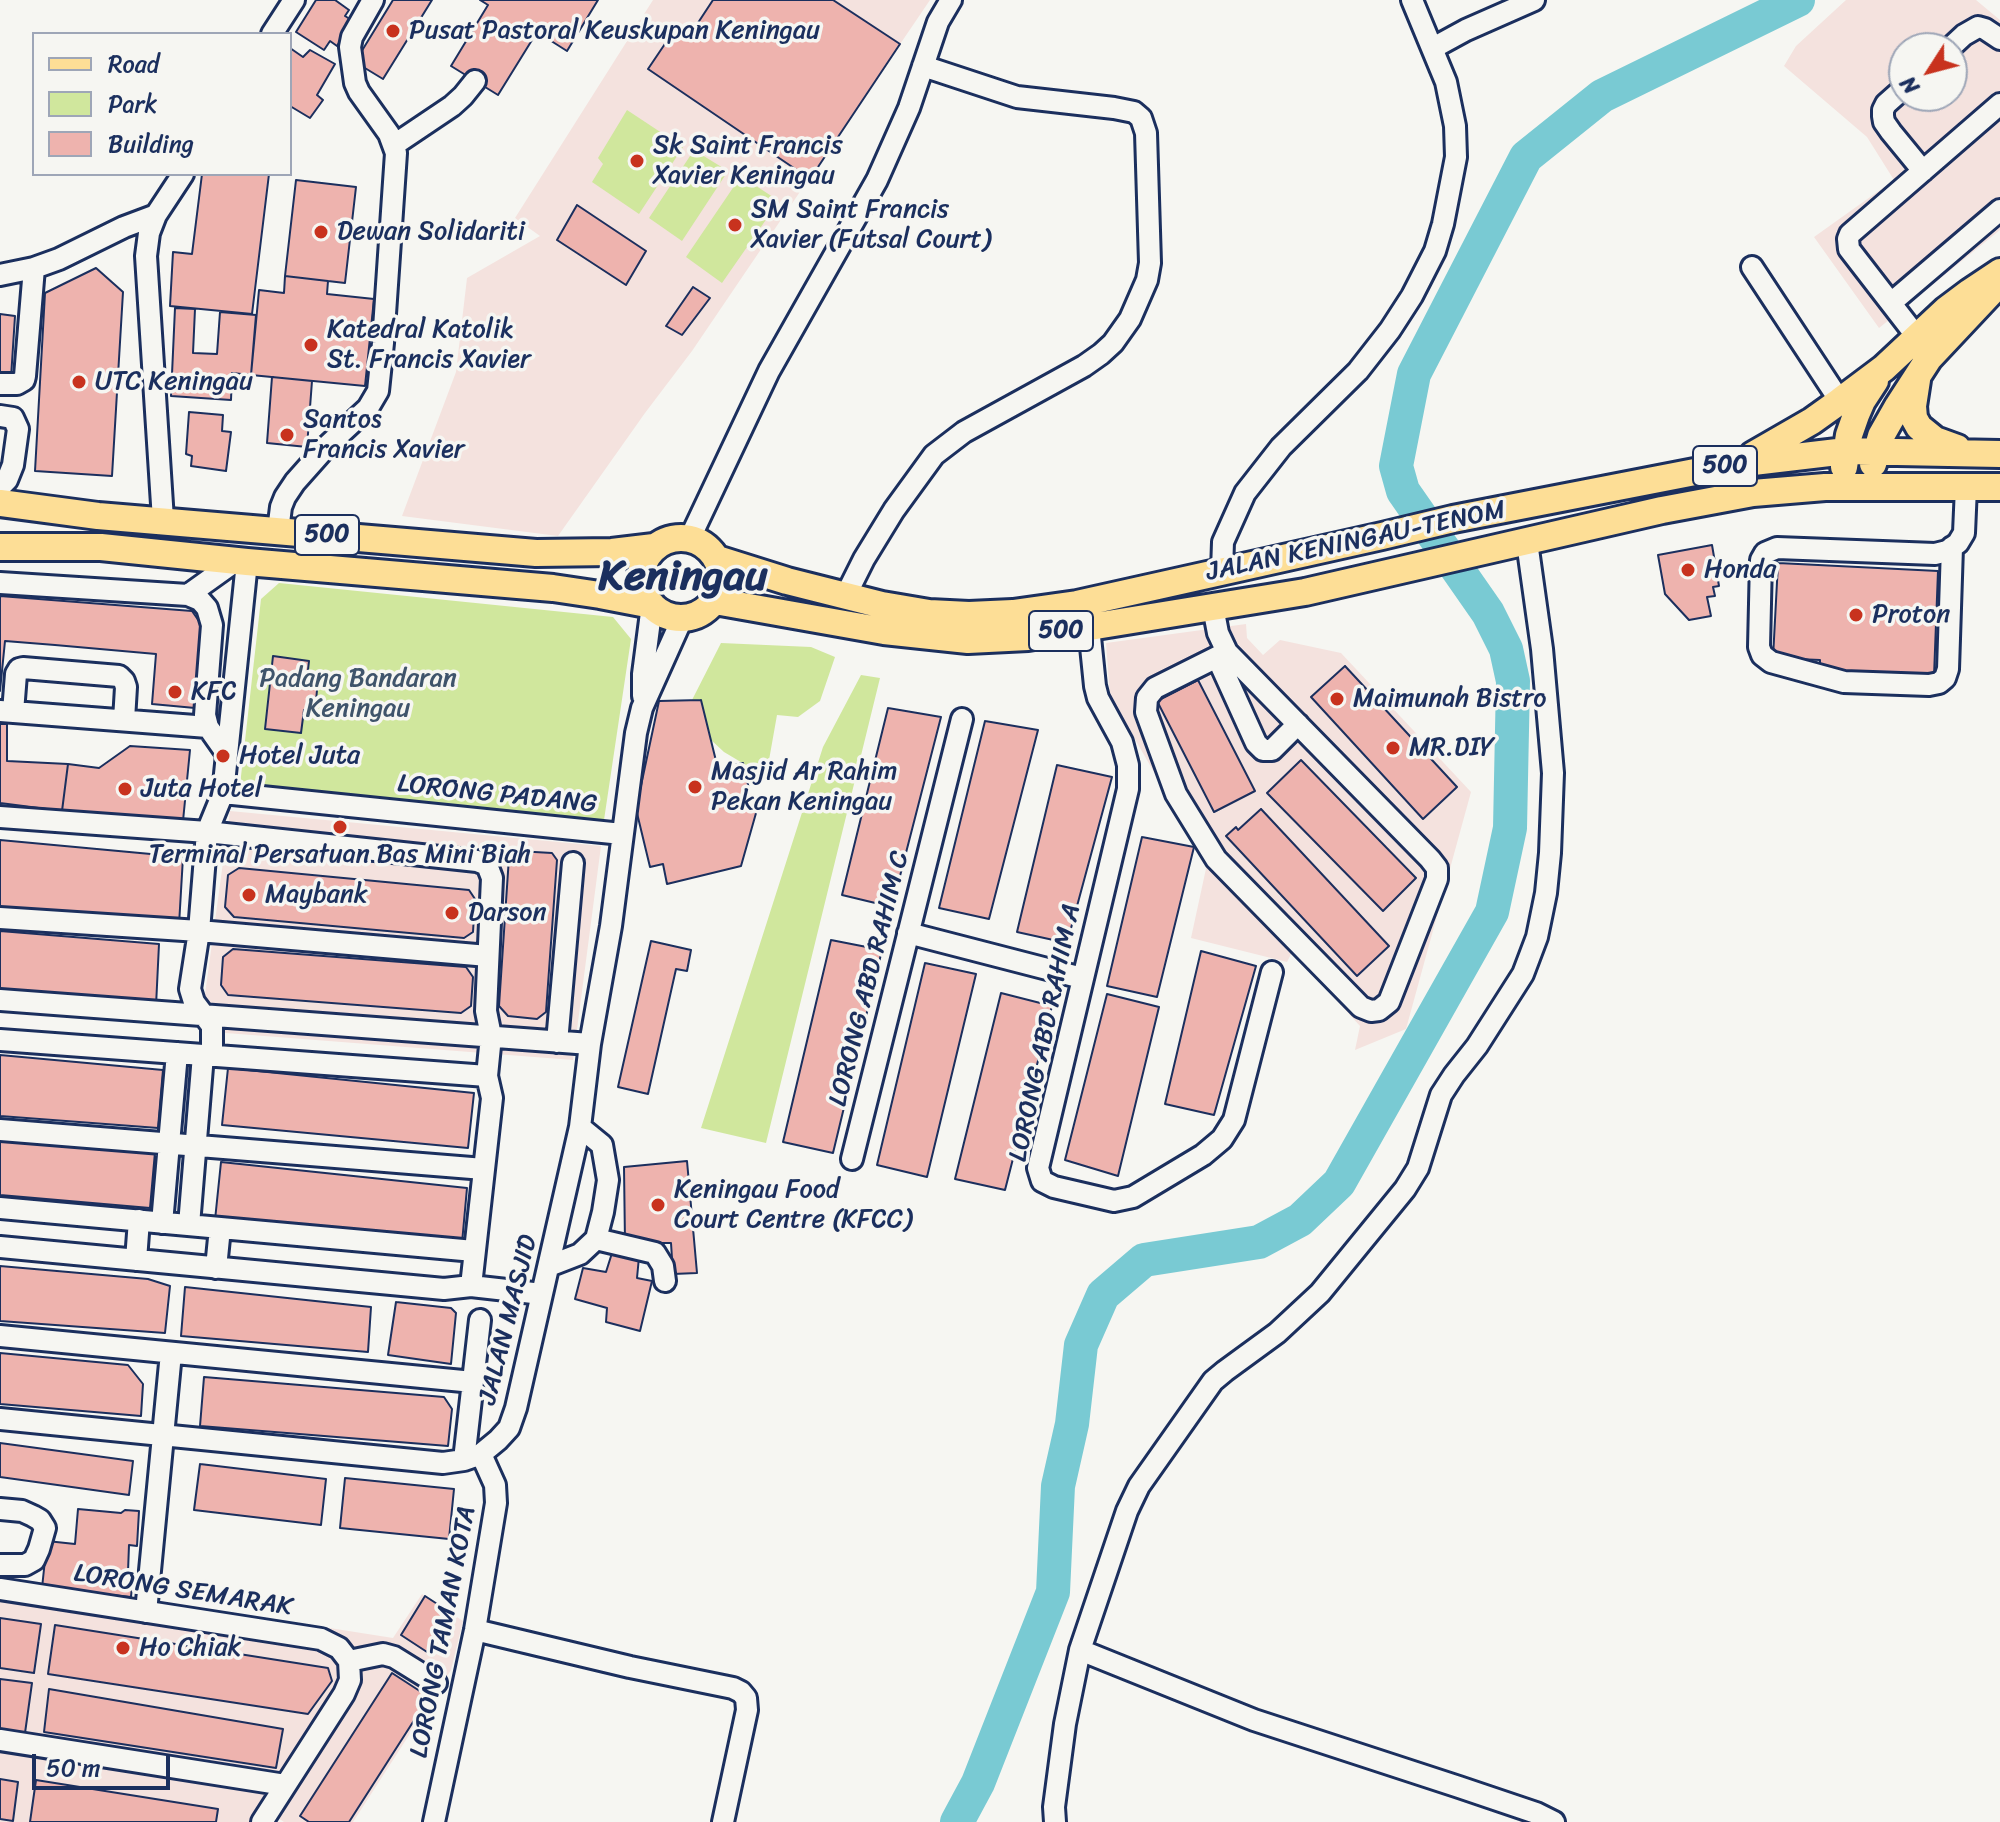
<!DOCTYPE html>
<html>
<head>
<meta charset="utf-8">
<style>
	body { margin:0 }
	#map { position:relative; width:2000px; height:1822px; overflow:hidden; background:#f6f6f2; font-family:Sriracha,sans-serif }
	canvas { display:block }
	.legend { position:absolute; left:32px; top:32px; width:260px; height:144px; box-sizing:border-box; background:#f6f6f2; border:2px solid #9ea6b7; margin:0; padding:10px 14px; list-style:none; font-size:24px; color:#1b2f5e }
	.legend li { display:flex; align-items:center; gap:16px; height:40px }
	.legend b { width:40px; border:2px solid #9ea6b7 }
	.north { position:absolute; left:1888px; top:32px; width:80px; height:80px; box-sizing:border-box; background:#f6f6f2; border:2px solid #9ea6b7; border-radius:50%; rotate:234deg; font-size:22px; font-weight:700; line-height:32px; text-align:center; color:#1b2f5e }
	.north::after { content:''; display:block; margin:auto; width:28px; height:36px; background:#c8321e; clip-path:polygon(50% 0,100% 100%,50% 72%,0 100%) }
	.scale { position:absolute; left:32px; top:1754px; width:138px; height:36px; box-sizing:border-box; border:4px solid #1b2f5e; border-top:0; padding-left:10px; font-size:24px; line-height:28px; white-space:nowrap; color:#1b2f5e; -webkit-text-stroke:6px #f6f6f2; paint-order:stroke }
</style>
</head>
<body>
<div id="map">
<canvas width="2000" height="1822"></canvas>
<ul class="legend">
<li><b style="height:10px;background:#fdde96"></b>Road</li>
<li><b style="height:22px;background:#d0e79d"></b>Park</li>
<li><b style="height:22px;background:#eeb3ae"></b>Building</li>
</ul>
<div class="north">N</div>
<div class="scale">50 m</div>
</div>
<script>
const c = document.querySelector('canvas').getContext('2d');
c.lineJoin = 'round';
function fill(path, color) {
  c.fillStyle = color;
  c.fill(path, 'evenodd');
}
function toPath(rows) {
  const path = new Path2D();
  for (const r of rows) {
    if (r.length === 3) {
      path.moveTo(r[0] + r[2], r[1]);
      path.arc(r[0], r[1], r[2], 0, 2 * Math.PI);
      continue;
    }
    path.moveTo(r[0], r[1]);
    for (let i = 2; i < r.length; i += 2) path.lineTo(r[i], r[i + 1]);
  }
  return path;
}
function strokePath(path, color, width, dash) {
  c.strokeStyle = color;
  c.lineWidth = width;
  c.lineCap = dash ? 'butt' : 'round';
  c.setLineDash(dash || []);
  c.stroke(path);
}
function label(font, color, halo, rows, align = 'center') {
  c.font = font + ' Sriracha,sans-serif';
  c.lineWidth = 7;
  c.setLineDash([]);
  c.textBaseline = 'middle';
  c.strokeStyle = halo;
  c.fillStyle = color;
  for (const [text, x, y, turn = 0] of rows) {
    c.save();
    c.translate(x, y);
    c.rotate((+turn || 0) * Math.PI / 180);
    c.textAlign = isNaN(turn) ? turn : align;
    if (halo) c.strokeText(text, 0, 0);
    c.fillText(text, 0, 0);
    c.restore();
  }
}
fill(toPath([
	[653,0,930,0,692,351,645,413,558,536,402,516,456,372,467,278,540,236,515,218],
	[1846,0,1976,0,2000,20,2000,230,1879,328,1814,237,1894,180,1867,137,1784,66,1796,46],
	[1904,48,1952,48,1952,96,1904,96],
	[1246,624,1247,638,1263,655,1280,640,1341,653,1471,792,1406,1029,1355,1050,1360,1026,1292,952,1287,962,1191,938,1207,864,1110,696,1106,643],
	[230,811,601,846,573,1060,200,1031],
	[0,1576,393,1638,422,1594,463,1621,451,1670,353,1822,284,1822,278,1818,276,1822,0,1822]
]), '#f4e2de');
fill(toPath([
	[627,110,683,147,639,214,592,182,603,164,598,158],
	[694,150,728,171,682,241,649,218],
	[741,176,779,201,722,283,686,257],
	[279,583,613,617,631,639,604,820,240,785,261,599],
	[721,643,811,647,835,657,820,701,798,717,777,715,766,777,724,752,710,739,701,700,692,700],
	[861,675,880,678,766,1143,701,1128,823,747]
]), '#d0e79d');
strokePath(toPath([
	[957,1822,978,1783,1053,1592,1058,1486,1072,1424,1081,1345,1103,1295,1144,1260,1259,1242,1300,1220,1339,1183,1492,912,1510,828,1513,681,1506,649,1488,613,1403,491,1396,466,1414,374,1526,157,1602,96,1798,0]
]), '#79cad3', 34);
const building = toPath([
	[316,0,335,0,349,10,345,16,353,21,337,46,330,41,324,50,296,32,316,0],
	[393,0,432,0,383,79,355,62,393,0],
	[480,0,598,0,567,51,537,32,498,95,451,66,488,5,480,0],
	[713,0,833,0,900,44,810,179,648,69,675,29,688,38,713,0],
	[290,48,303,57,310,50,335,64,317,95,323,100,310,118,290,106,290,48],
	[202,174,269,174,252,314,170,306,173,252,192,254,202,174],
	[296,180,356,187,345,283,285,276,296,180],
	[577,205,646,251,626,285,557,240,577,205],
	[96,268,123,292,112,476,35,471,45,293,96,268],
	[285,276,328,281,327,294,374,299,365,386,251,375,259,290,284,293,285,276],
	[693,287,710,298,682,335,666,326,693,287],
	[175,308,195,309,193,353,217,354,220,312,256,315,251,375,232,373,231,400,171,396,175,308],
	[0,314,15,316,11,378,0,377,0,314],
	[272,377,312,381,307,447,267,443,272,377],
	[189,412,223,415,222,431,231,432,226,471,191,466,192,456,186,454,189,412],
	[1712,545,1719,586,1713,587,1715,596,1707,597,1711,616,1689,620,1665,594,1658,555,1712,545],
	[1778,563,1938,571,1934,676,1820,670,1820,660,1773,658,1778,563],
	[0,596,192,611,201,624,195,708,152,704,156,654,55,645,5,641,0,691,0,596],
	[273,656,309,661,307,679,318,680,315,711,304,710,301,733,265,729,273,656],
	[1345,666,1457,787,1423,819,1311,697,1345,666],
	[1198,680,1255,791,1214,812,1157,701,1198,680],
	[701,700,718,769,743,763,753,806,758,806,741,866,667,884,663,864,650,867,636,809,659,701,701,700],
	[888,708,941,717,892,907,842,895,888,708],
	[985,721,1038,730,989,919,939,908,985,721],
	[0,724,7,724,7,761,68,764,62,811,0,803,0,724],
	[130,746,190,750,183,821,62,811,68,764,99,768,130,746],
	[1301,760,1416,878,1383,911,1267,793,1301,760],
	[1057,765,1112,777,1067,943,1017,932,1057,765],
	[1261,809,1389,946,1357,976,1226,836,1236,827,1238,830,1261,809],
	[1142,837,1194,847,1157,997,1107,986,1142,837],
	[0,840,183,857,179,925,0,912,0,840],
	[517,851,552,853,557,860,546,1012,537,1019,508,1016,499,1006,509,857,517,851],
	[239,868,469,890,475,899,473,932,464,938,234,917,225,907,228,875,239,868],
	[0,931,159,944,156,1006,0,994,0,931],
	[831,940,882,950,833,1153,783,1142,831,940],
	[651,941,691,950,687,971,676,969,648,1094,618,1087,651,941],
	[233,949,466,967,473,977,471,1006,461,1013,228,995,221,985,223,957,233,949],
	[1201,951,1256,966,1214,1115,1165,1104,1201,951],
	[925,963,976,974,927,1177,877,1165,925,963],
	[1001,993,1052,1006,1005,1190,955,1179,1001,993],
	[1107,994,1159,1007,1118,1176,1065,1160,1107,994],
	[0,1055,163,1070,158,1128,0,1116,0,1055],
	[228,1068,474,1093,468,1148,222,1125,228,1068],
	[0,1139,155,1152,150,1208,0,1195,0,1139],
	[687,1161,697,1273,673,1274,671,1243,625,1243,624,1167,687,1161],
	[221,1162,467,1188,462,1243,215,1220,221,1162],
	[612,1253,639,1257,637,1278,652,1281,640,1331,606,1322,607,1308,575,1299,583,1268,606,1272,612,1253],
	[0,1266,148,1279,170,1286,165,1333,0,1321,0,1266],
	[185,1287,371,1307,368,1352,181,1336,185,1287],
	[396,1302,451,1308,456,1313,451,1364,388,1355,396,1302],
	[0,1353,128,1365,143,1384,141,1416,0,1404,0,1353],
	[204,1377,444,1397,452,1409,448,1446,200,1426,204,1377],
	[0,1443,133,1461,129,1495,0,1477,0,1443],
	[200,1464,326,1479,321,1525,194,1510,200,1464],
	[345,1478,454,1489,449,1539,340,1528,345,1478],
	[78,1509,121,1513,125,1510,139,1511,137,1546,129,1545,128,1572,133,1575,131,1597,42,1588,47,1541,75,1544,78,1509],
	[425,1596,451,1613,427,1652,401,1635,425,1596],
	[0,1618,41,1624,34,1673,0,1668,0,1618],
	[55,1625,328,1668,332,1681,308,1714,48,1674,55,1625],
	[392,1673,429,1697,349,1822,309,1822,300,1816,392,1673],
	[0,1679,32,1683,25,1733,0,1729,0,1679],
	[49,1689,283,1729,276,1768,44,1732,49,1689],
	[0,1779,18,1782,13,1821,0,1819,0,1779],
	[36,1780,218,1809,216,1822,30,1822,36,1780]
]);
fill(building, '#eeb3ae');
strokePath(building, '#1b2f5e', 2);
const minor = toPath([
	[272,34,294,0],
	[1433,48,1466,30,1534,0],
	[1950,48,1964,35,1978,27,1985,29,2000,39],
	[1904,88,1886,104,1883,110,1883,116,1884,122,1891,132,1923,171],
	[394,145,452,106,463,96,475,81],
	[156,215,183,174],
	[1752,267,1840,401],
	[0,275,34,268,59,259,124,227,156,215,149,233,146,256,163,520],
	[1891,303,2000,210],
	[1917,337,1849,249,1848,239,1850,234,2000,104],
	[0,384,17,384,24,380,25,376,34,268],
	[0,416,13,418,18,429,13,465,7,480,0,487],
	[278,531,281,507,285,497,295,482,327,446,368,408,378,391,383,343,396,153,389,134,359,92,355,83,350,47,352,37,373,0],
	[690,538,769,371,877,180,909,108,938,22,951,0],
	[1952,547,1948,669,1945,678,1939,683,1929,685,1844,682,1771,662,1762,655,1759,647,1761,560,1765,553,1777,548,1935,554,1947,551,1958,543,1964,533,1966,487],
	[1222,571,1223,542,1245,493,1281,447,1358,371,1390,330,1412,296,1435,251,1443,224,1456,157,1455,126,1446,82,1412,0],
	[0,583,188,595,200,600,207,608,212,625,205,715,208,727,227,754],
	[188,595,237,560],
	[846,595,864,559,894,510,934,455,964,432,1084,366,1101,354,1113,343,1130,319,1147,280,1150,263,1146,133,1141,118,1134,112,1114,108,1017,97,923,66],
	[1213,607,1218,633,1227,652,1430,859,1437,868,1437,879,1389,1002,1379,1010,1371,1011,1361,1007,1216,859,1176,794,1146,712,1147,698,1155,688,1227,652],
	[1089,627,1095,686,1098,698,1122,742,1128,765,1128,789,1038,1168,1042,1181,1054,1187,1114,1201,1133,1197,1203,1155,1222,1139,1234,1120,1272,972],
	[1217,657,1256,743,1263,750,1272,750,1298,724],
	[643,696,643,674,652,605],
	[0,711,208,727],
	[13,712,16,674,19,669,23,668,119,676,124,681,126,687,124,720],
	[223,793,622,834],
	[0,817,207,832,477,861,487,865,492,878,486,1011,491,1036,487,1076,492,1098,471,1286],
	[0,918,199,931,488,956],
	[908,933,1082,978],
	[0,1000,590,1044],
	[0,1040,487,1076],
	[557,1042,573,863],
	[212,1056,212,1026,194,1002,190,989,199,931,207,832,223,793,247,562],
	[0,1130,484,1169],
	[852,1159,962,719],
	[0,1208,474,1251],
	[162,1223,177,1053],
	[189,1225,203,1055],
	[596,1239,655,1253,663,1266,665,1281],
	[0,1247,444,1289,471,1286,542,1294],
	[136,1260,139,1220],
	[549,1266,580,1254,596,1239,603,1212,608,1180,602,1145,580,1127],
	[216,1268,220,1228],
	[0,1336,473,1382],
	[0,1419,443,1463,464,1460,481,1454,498,1440,509,1428,516,1408,580,1127,590,1044,611,926,636,733,642,708,682,619],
	[464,1460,480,1320],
	[0,1509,22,1511,33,1516,40,1520,45,1528,39,1549,34,1560,25,1565,0,1565],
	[0,1589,321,1639,339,1648,349,1661],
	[146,1612,171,1353],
	[475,1630,630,1667,733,1688,741,1692,746,1698,747,1710,723,1822],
	[1080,1650,1254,1720,1459,1787,1536,1813,1554,1822],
	[349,1661,383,1654,394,1657,436,1683],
	[0,1740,285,1785],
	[262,1822,344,1694,350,1680,349,1661],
	[434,1822,475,1630,496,1503,495,1485,481,1454],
	[1055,1822,1054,1807,1065,1724,1080,1650,1127,1511,1139,1486,1213,1381,1225,1371,1277,1333,1320,1293,1405,1189,1418,1168,1441,1095,1454,1075,1477,1046,1523,974,1537,937,1546,893,1550,853,1553,773,1542,649,1527,542]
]);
const major = toPath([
	[1917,380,1913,406,1914,418,1919,427,1935,440,1957,448],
	[1753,455,1812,421,1840,401,1884,368,1946,310,1970,292,2000,272],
	[1873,464,1881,436,1898,406,1929,358,1992,291],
	[1844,467,1849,435,1856,415,1862,401,1875,381],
	[0,503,98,516,536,553,612,552,654,547],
	[681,578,40],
	[0,547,101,547,247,562,553,588,600,595,652,605],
	[717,559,787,581,882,605,929,613,969,615,1013,613,1077,604,1382,536,1453,519,1736,464,1846,451,2000,454],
	[715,601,884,631,968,640,1028,637,1305,592,1662,510,1753,493,1825,487,2000,487]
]);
strokePath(minor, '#1b2f5e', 26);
strokePath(major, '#1b2f5e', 32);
strokePath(minor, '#f6f6f2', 20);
strokePath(major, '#fdde96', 26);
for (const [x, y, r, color] of [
	[393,31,8,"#c8321e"],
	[637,161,8,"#c8321e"],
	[735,225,8,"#c8321e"],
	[321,232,8,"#c8321e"],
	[311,345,8,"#c8321e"],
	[79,382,8,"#c8321e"],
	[287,435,8,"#c8321e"],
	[1688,570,8,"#c8321e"],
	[1856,615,8,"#c8321e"],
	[175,692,8,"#c8321e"],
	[1337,699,8,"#c8321e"],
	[1393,748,8,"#c8321e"],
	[223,756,8,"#c8321e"],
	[695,787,8,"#c8321e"],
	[125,789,8,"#c8321e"],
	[340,827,8,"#c8321e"],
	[249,895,8,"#c8321e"],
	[452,913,8,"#c8321e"],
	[658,1205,8,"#c8321e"],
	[123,1648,8,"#c8321e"]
]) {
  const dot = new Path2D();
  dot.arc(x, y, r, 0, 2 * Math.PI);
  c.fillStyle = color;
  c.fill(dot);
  strokePath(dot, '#f6f6f2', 3);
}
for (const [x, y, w] of [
	[1725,466,64],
	[327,535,64],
	[1061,631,64]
]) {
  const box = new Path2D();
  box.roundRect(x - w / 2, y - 20, w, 40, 6);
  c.fillStyle = '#f6f6f2';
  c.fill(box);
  strokePath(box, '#1b2f5e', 2);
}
label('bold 24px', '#1b2f5e', null, [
	["500",1725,466],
	["500",327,535],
	["500",1061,631]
]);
label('26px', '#1b2f5e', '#f6f6f2', [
	["Pusat Pastoral Keuskupan Keningau",409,31],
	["Sk Saint Francis",653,146],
	["Xavier Keningau",653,176],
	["SM Saint Francis",751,210],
	["Xavier (Futsal Court)",751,240],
	["Dewan Solidariti",337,232],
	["Katedral Katolik",327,330],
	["St. Francis Xavier",327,360],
	["UTC Keningau",95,382],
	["Santos",303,420],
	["Francis Xavier",303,450],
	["Honda",1704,570],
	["Proton",1872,615],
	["KFC",191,692],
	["Maimunah Bistro",1353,699],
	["MR.DIY",1409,748],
	["Hotel Juta",239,756],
	["Masjid Ar Rahim",711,772],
	["Pekan Keningau",711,802],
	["Juta Hotel",141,789],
	["Terminal Persatuan Bas Mini Biah",340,855,"center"],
	["Maybank",265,895],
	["Darson",468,913],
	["Keningau Food",674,1190],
	["Court Centre (KFCC)",674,1220],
	["Ho Chiak",139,1648]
], 'left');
label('26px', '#1b2f5e', '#f6f6f2', [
	["JALAN KENINGAU-TENOM",1356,542,-12],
	["LORONG PADANG",497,795,6],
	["LORONG ABD RAHIM C",870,979,-76],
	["LORONG ABD RAHIM A",1046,1033,-78],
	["JALAN MASJID",509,1320,-76],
	["LORONG SEMARAK",183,1591,9],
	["LORONG TAMAN KOTA",444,1632,-79]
]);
label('26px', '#3f546b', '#f6f6f2', [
	["Padang Bandaran",358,679],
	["Keningau",358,709]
]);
label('bold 42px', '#1b2f5e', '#f6f6f2', [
	["Keningau",683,578]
]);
</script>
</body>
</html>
